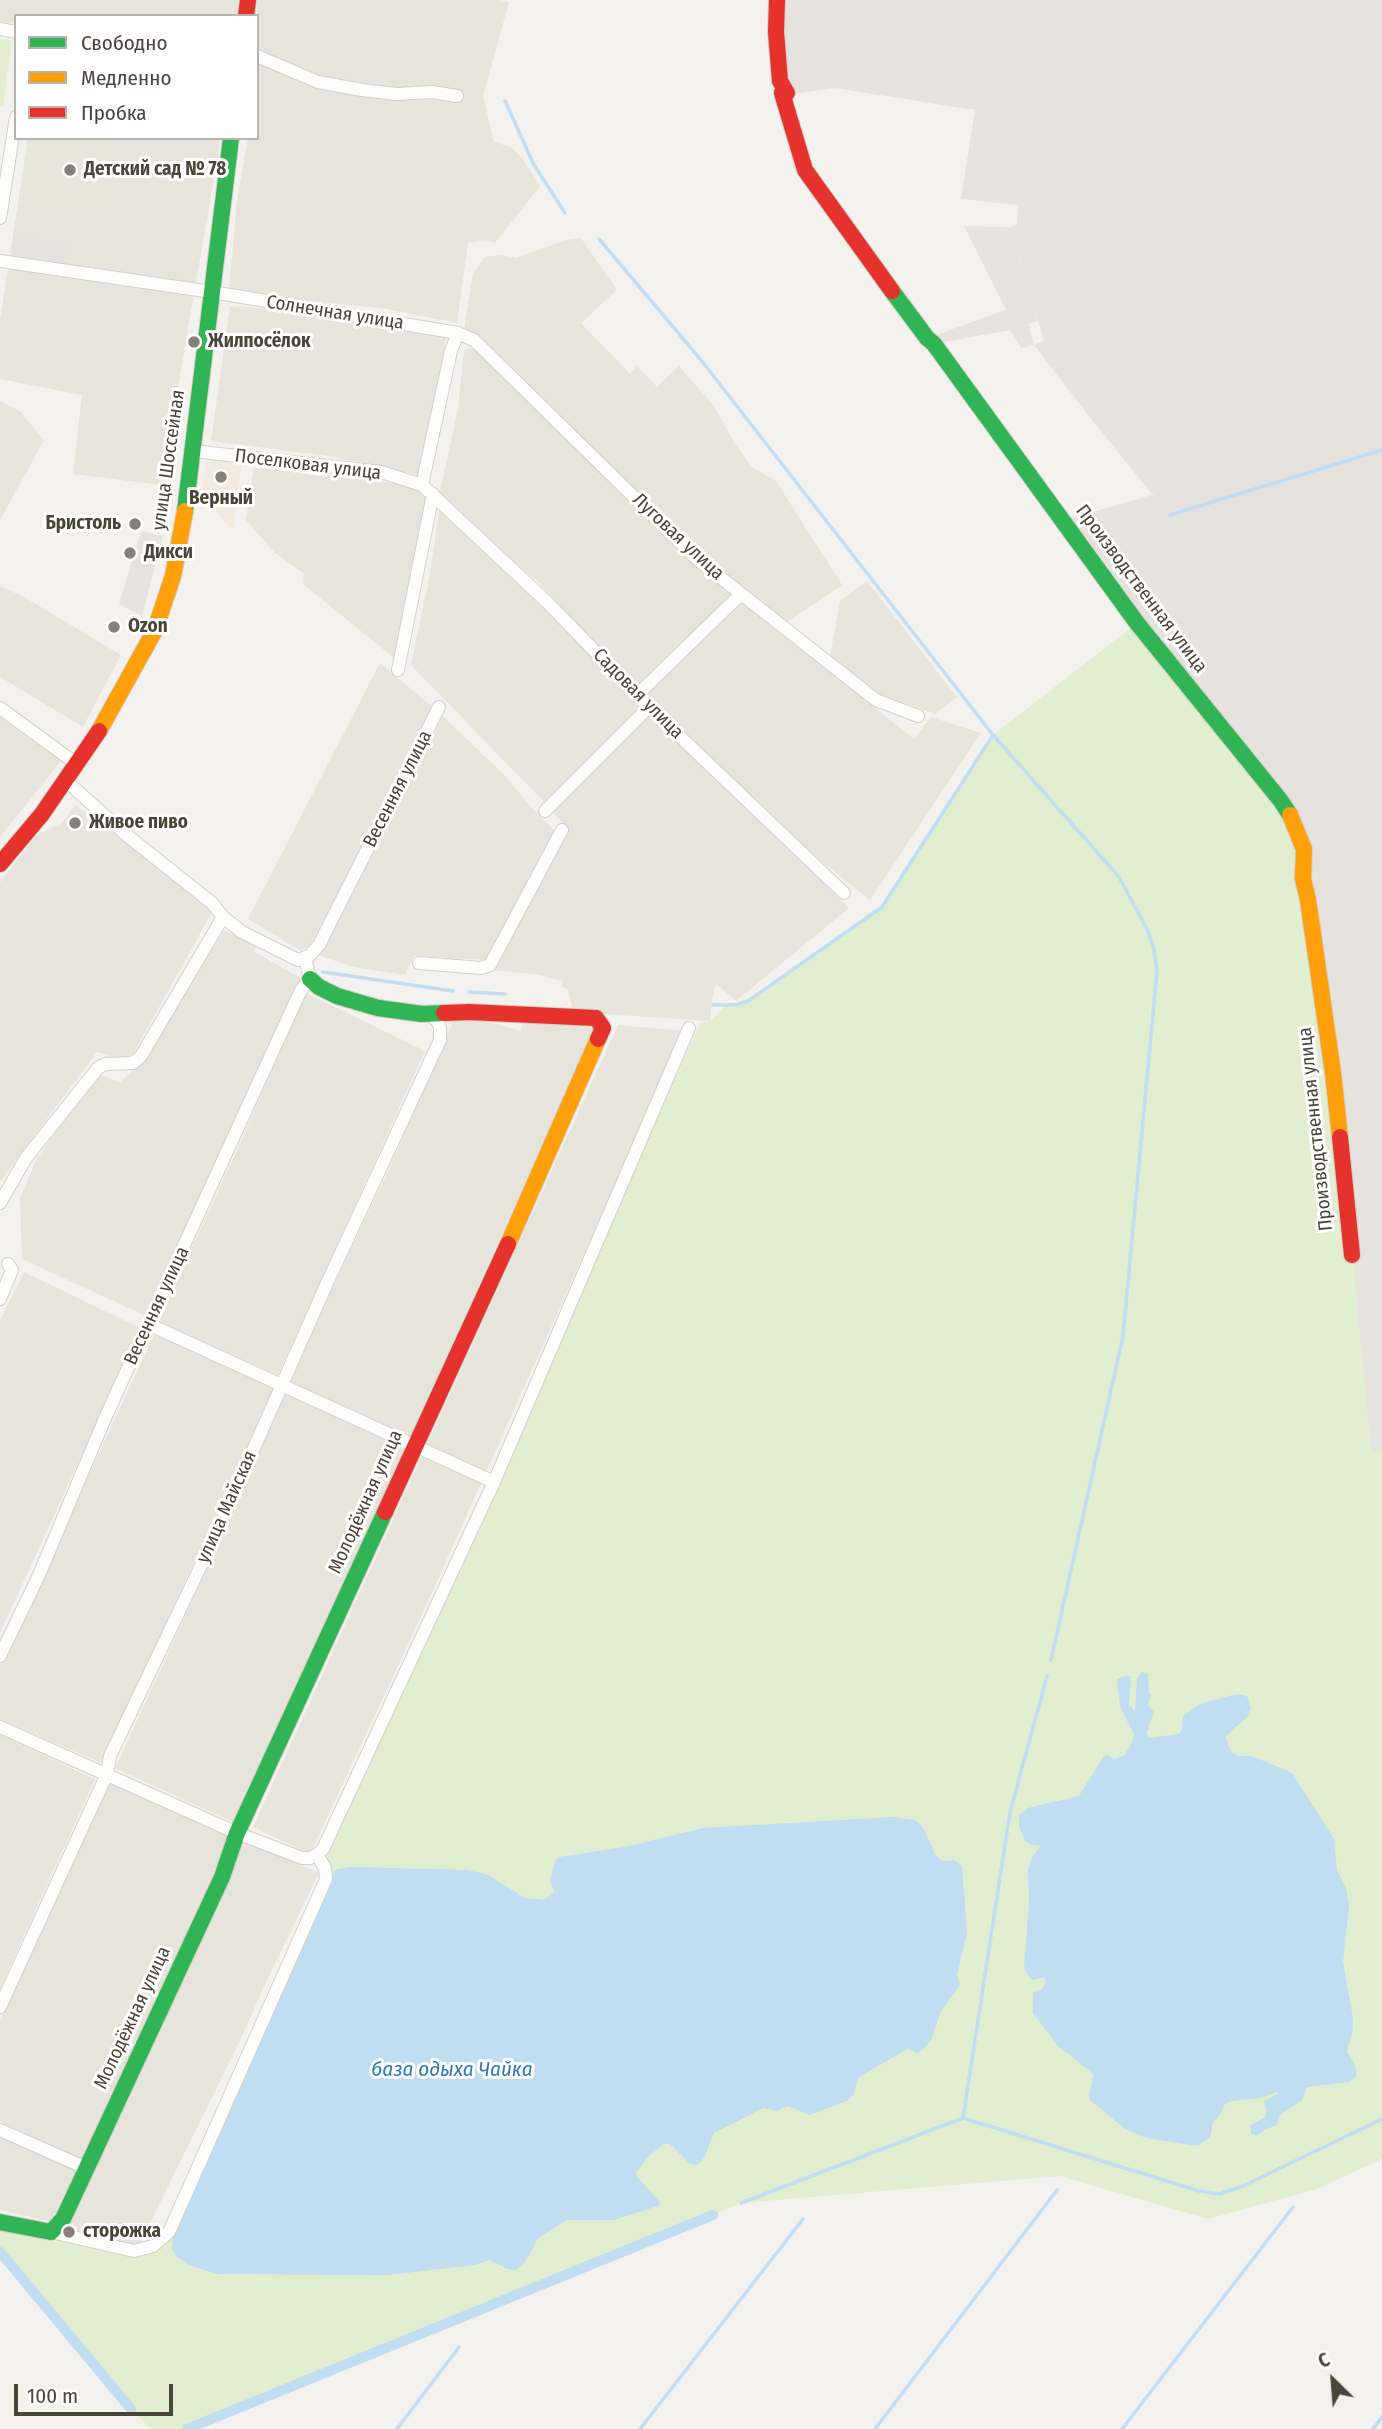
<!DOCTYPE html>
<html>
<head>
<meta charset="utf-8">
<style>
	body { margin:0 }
	#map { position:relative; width:1382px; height:2429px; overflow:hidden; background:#f4f2ee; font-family:"Fira Sans Condensed",sans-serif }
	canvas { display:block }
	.legend { position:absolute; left:14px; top:14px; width:245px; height:126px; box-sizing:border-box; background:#fff; border:2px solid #b7b4b0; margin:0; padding:9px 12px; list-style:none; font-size:21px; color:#4b4439 }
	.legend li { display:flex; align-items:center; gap:14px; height:35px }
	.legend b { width:35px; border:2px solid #b7b4b0 }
	.north { position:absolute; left:1298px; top:2345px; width:70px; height:70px; -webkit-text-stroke:5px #fff; paint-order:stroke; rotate:335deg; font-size:19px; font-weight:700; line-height:28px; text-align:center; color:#4b4439 }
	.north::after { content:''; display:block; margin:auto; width:24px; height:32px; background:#4b4439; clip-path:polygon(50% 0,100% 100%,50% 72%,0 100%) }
	.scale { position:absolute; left:14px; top:2384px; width:159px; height:32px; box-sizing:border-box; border:4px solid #4b4439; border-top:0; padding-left:9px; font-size:21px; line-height:24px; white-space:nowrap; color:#4b4439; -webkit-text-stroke:5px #fff; paint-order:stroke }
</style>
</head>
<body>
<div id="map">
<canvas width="1382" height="2429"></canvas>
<ul class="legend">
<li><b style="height:9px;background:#30b455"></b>Свободно</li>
<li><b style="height:9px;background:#ff9f0a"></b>Медленно</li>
<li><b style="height:9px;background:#e5322d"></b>Пробка</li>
</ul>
<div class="north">С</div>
<div class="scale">100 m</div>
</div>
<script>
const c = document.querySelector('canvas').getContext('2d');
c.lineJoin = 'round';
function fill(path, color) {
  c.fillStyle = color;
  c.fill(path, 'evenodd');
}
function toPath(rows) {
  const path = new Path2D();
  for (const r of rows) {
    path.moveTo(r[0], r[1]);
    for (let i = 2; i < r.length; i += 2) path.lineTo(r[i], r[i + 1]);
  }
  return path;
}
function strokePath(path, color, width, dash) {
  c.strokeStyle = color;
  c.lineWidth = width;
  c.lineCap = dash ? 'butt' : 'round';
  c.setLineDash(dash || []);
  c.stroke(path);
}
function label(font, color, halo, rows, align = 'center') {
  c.font = font + ' "Fira Sans Condensed",sans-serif';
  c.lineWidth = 6;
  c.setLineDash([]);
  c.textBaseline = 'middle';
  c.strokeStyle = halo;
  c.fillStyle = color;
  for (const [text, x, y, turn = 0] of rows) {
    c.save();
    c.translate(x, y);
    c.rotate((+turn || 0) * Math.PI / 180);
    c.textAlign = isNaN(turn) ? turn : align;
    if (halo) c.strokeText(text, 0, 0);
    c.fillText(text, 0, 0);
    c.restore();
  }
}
fill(toPath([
	[0,0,241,0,240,16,16,16,16,23,0,22],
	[257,0,499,0,509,2,483,96,494,142,511,147,522,158,540,186,495,243,484,240,468,243,457,323,381,308,283,298,229,289,237,201,248,138,257,138],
	[28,138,221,138,161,485,73,474,82,395,0,379,0,320],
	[581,238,617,290,581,323,630,374,637,366,657,387,679,366,713,405,736,445,752,467,776,481,842,585,786,623,739,588,672,524,653,508,526,383,464,330,473,273,485,257,502,255,516,258,566,240],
	[230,306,270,309,446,336,442,372,419,475,328,456,211,441],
	[473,347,682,551,733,596,638,689,536,580,497,549,439,496,458,409,464,350],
	[0,401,20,411,44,440,0,520],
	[254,467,327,477,328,471,421,489,428,497,408,606,394,658,303,584,304,574,274,552,246,520],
	[440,503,527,590,640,706,597,752,544,802,411,665,430,574],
	[867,581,957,697,935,714,872,691,830,656,840,601],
	[0,586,24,597,121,655,83,727,0,677],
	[741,599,914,739,931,717,981,733,870,900,787,834,642,695],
	[380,663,435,709,309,947,300,950,248,919],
	[650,713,849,908,736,1001,716,984,712,999,710,1021,573,1012,568,989,562,987,562,981,539,975,494,970,569,830,552,811],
	[443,716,506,777,532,808,556,832,485,960,414,956,405,975,354,967,318,955],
	[0,717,61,761,0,837],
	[75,805,200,896,212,912,133,1054,123,1059,97,1052,0,1182,0,882,38,834,62,823],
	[225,930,256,947,254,952,301,978,144,1315,22,1259,20,1198,36,1160,97,1074,120,1082,144,1060,194,972],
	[306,993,425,1051,278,1375,157,1322,233,1159],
	[464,1015,521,1031,524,1021,595,1028,235,1823,115,1768,213,1556,287,1383,389,1169,453,1021],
	[618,1025,684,1031,421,1617,310,1854,253,1827],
	[24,1272,140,1328,0,1633,0,1320],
	[154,1335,277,1383,101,1763,0,1719,0,1666],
	[0,1735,95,1779,0,1989],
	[109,1782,231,1836,82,2160,0,2122,0,2020],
	[246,1841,319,1873,265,1984,244,2032,139,2246,67,2228,173,2000,218,1896],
	[0,2132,79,2166,53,2222,0,2210]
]), '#e7e4dc');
fill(toPath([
	[207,458,242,462,233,530,201,497]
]), '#f3ebdf');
fill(toPath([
	[784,0,1382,0,1382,1451,1371,1453,1352,1255,1308,900,1062,521,1155,494,1151,493,1085,411,1034,345,1044,340,1010,227,1017,225,1018,205,961,199,975,110,835,88,792,94,783,40]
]), '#e6e2de');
fill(toPath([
	[28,138,122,138,111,216,19,203]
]), '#eae5da');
fill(toPath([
	[0,39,12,40,3,106,0,106],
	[1137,623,1293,820,1352,1255,1371,1452,1382,1451,1382,2159,1317,2189,1208,2219,1060,2176,741,2203,187,2429,151,2429,131,2409,0,2252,0,2224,134,2251,163,2238,326,1879,317,1855,494,1482,700,1023,710,1021,725,1006,748,1001,878,911,887,902,993,735]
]), '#e1eecf');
fill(toPath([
	[1381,196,1382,196,1381,263,1374,234],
	[964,226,1010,227,1038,321,1028,324,1034,345,1021,348,1010,330,934,344,927,338,1006,310],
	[14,235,68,243,64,270,10,262],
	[1135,263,1137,269,1111,277,1109,270],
	[1102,299,1105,312,1086,317,1083,304],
	[141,531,163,536,142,616,119,604]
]), '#e6e3df');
fill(toPath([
	[1142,1672,1148,1673,1149,1693,1151,1695,1148,1705,1154,1712,1146,1734,1150,1738,1179,1734,1182,1729,1183,1716,1202,1703,1237,1694,1247,1696,1251,1708,1247,1717,1225,1737,1232,1753,1238,1756,1252,1756,1292,1773,1334,1839,1337,1870,1346,1888,1349,1907,1343,1962,1353,2018,1353,2029,1347,2051,1355,2065,1357,2076,1349,2082,1307,2087,1302,2100,1280,2115,1277,2125,1264,2130,1257,2136,1251,2133,1251,2125,1264,2118,1267,2112,1264,2101,1278,2094,1278,2092,1260,2098,1231,2101,1225,2104,1219,2116,1213,2122,1210,2137,1198,2146,1146,2138,1124,2128,1090,2100,1089,2094,1094,2074,1058,2046,1033,2013,1033,1993,1043,1988,1046,1981,1044,1977,1034,1980,1029,1977,1024,1968,1029,1903,1028,1871,1032,1857,1041,1846,1031,1845,1025,1840,1019,1827,1019,1815,1028,1808,1079,1796,1104,1756,1108,1755,1114,1759,1124,1756,1132,1743,1134,1734,1120,1707,1117,1679,1128,1675,1131,1677,1129,1705,1135,1712,1137,1679],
	[893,1817,915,1820,923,1828,936,1856,942,1861,954,1860,962,1866,967,1932,957,1975,960,1985,941,2011,932,2038,923,2050,917,2053,907,2049,858,2078,854,2094,847,2101,810,2115,787,2106,778,2111,763,2108,714,2133,704,2158,697,2165,690,2164,670,2144,663,2144,647,2158,636,2172,638,2178,659,2201,660,2204,658,2206,613,2220,567,2220,538,2238,525,2262,515,2270,507,2269,490,2260,475,2265,388,2275,216,2274,189,2265,178,2257,172,2249,173,2236,333,1874,337,1869,351,1867,467,1870,486,1874,525,1898,544,1900,555,1892,550,1882,555,1861,559,1857,625,1847,703,1828]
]), '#c0ddf1');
strokePath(toPath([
	[505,101,534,165,565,213],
	[599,239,701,360,993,735],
	[1170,515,1382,450],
	[323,972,453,991],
	[469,992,505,994],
	[713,1005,735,1005,748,1001,882,907,993,735,1119,877,1148,931,1154,950,1157,971,1123,1336,1051,1660],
	[963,2118,1010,1812,1047,1676],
	[741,2203,963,2118,1199,2191,1220,2194,1243,2186,1382,2119],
	[397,2429,459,2347],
	[640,2429,803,2219],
	[875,2429,1057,2190],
	[1122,2429,1293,2207],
	[1373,2429,1382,2417]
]), '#c0ddf1', 3.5);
strokePath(toPath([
	[0,2252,131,2409],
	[187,2429,713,2215]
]), '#c0ddf1', 10);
const street = toPath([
	[0,29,16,32],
	[257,56,318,82,362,90,397,94,432,92,457,96],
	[0,218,16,117],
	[0,261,212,292,458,333,474,340,697,559,876,700,918,716],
	[193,451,381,472,422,485,547,602,649,707,844,893],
	[422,485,451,351,458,333],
	[398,670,433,494],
	[637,695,740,595],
	[0,708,78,765],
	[66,781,129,837,212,903,223,917,242,932,298,960,309,956,319,945,439,707],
	[545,811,649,707],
	[419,963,481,968,490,965,562,830],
	[0,1203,26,1158,98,1068,105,1064,133,1063,141,1056,223,917],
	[0,1299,12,1270,8,1264],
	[148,1324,494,1482],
	[0,1656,39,1575,106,1416,272,1053,301,990,310,979,305,957],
	[0,1727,237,1833,302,1858,310,1858,318,1854,323,1849,494,1482,689,1028],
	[0,2007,107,1774,110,1756,216,1534,327,1283,440,1040,440,1028,438,1022,432,1016,426,1015],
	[0,2130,86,2168],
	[51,2232,134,2251,153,2246,169,2232,326,1879,325,1868,317,1855]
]);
const fast = toPath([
	[892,291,927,338,934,344,1137,623,1281,801,1290,815],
	[185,511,231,138],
	[310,979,319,987,337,996,378,1008,422,1014,444,1013],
	[0,2222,51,2232,63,2219,222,1877,237,1833,385,1512]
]);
const slow = toPath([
	[99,731,155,630,173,576,185,511],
	[1290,815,1304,849,1303,879,1308,900,1333,1073,1340,1137],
	[508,1244,598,1039]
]);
const jam = toPath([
	[777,0,776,32,780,81,787,93,782,93,805,170,892,291],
	[246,16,248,0],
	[0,864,42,814,99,731],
	[444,1013,469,1012,596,1018,603,1028,598,1039],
	[1340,1137,1352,1255],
	[385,1512,508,1244]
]);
strokePath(street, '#d2d0cb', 14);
strokePath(fast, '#d3cfc5', 18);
strokePath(slow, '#d3cfc5', 18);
strokePath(jam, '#d3cfc5', 18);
strokePath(street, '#fdfdfc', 12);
strokePath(fast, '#30b455', 16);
strokePath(slow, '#ff9f0a', 16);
strokePath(jam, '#e5322d', 16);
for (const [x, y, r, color] of [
	[70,170,7,"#868178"],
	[194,342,7,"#868178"],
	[221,477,7,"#868178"],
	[135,524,7,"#868178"],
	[130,553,7,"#868178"],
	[114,627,7,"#868178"],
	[75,823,7,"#868178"],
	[69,2232,7,"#868178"]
]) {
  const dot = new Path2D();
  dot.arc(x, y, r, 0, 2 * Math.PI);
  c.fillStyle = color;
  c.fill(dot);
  strokePath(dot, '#fff', 2.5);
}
label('bold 19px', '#4b4439', '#fff', [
	["Детский сад № 78",84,170],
	["Жилпосёлок",208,342],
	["Верный",221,499,"center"],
	["Бристоль",121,524,"right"],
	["Дикси",144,553],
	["Ozon",128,627],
	["Живое пиво",89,823],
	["сторожка",83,2232]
], 'left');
label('19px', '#4b4439', '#fff', [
	["Солнечная улица",335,313,9],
	["улица Шоссейная",169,460,-82],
	["Поселковая улица",308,465,7],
	["Луговая улица",678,537,43],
	["Производственная улица",1141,589,53],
	["Садовая улица",638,694,45],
	["Весенняя улица",398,789,-63],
	["Производственная улица",1316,1129,-96],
	["Весенняя улица",157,1306,-65],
	["Молодёжная улица",366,1502,-66],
	["улица Майская",227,1507,-66],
	["Молодёжная улица",133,2018,-65]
]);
label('italic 21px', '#2e7ab2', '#fff', [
	["база одыха Чайка",452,2070]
]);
</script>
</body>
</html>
